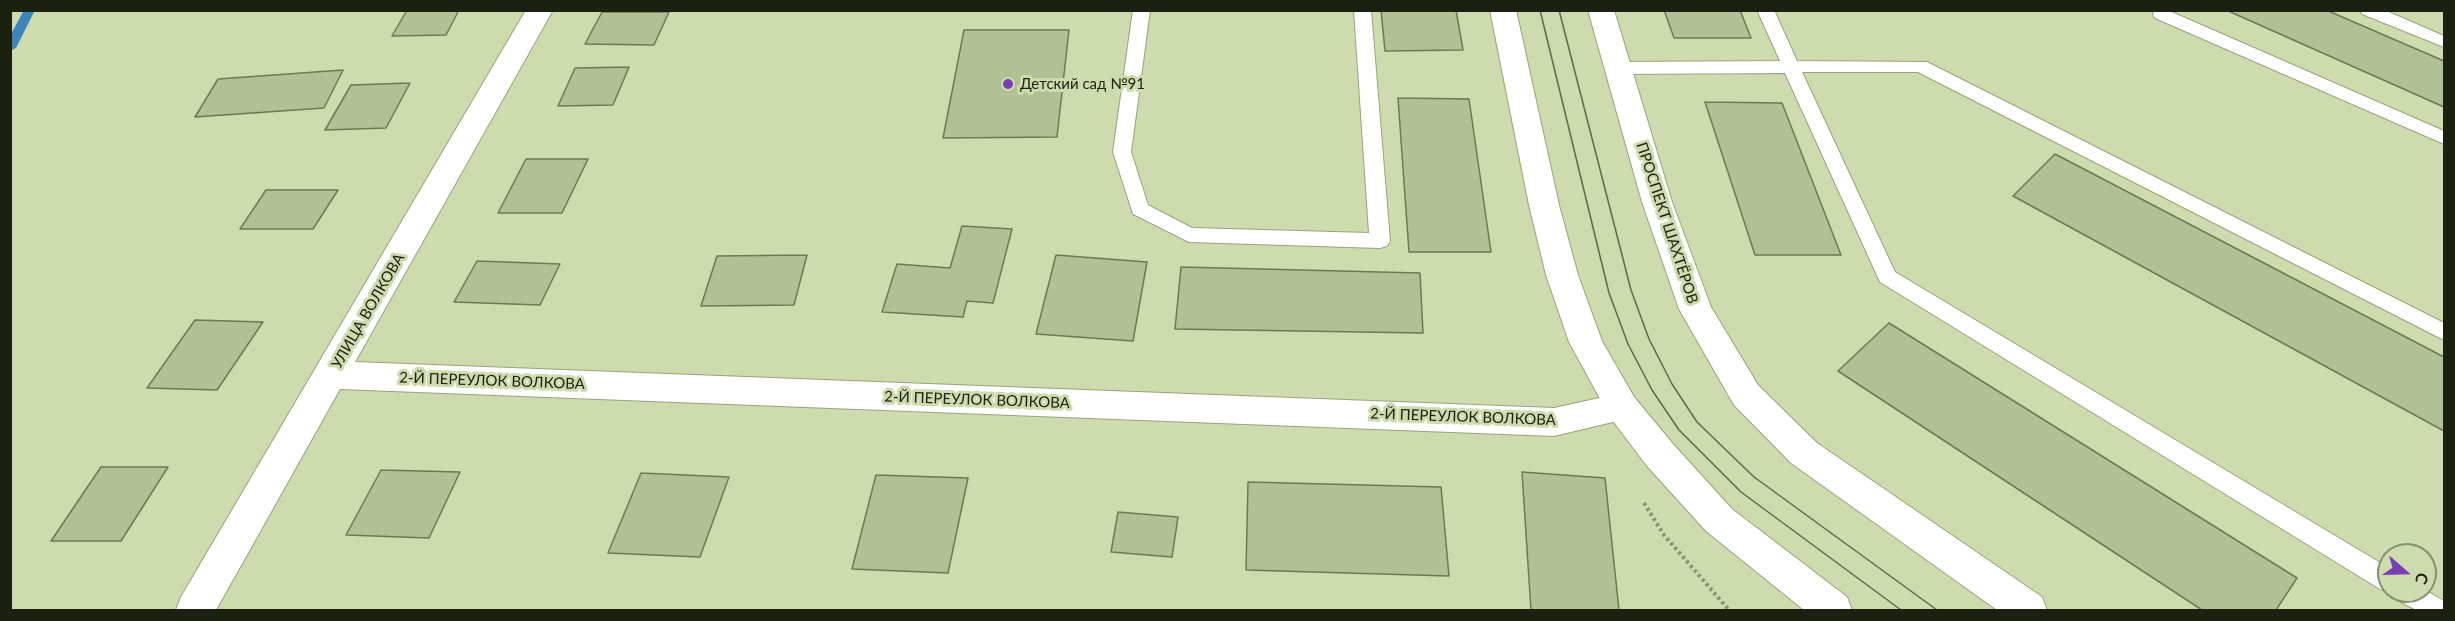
<!DOCTYPE html>
<html>
<head>
<meta charset="utf-8">
<style>
	body { margin:0 }
	#map { position:relative; width:2455px; height:621px; overflow:hidden; background:#cddbae; font-family:Lato,sans-serif }
	canvas { display:block }
	.frame { position:absolute; inset:0; border:12px solid #1b2010; pointer-events:none }
	.north { position:absolute; left:2377px; top:543px; width:60px; height:60px; box-sizing:border-box; background:#cddbae; border:2px solid #86906f; border-radius:50%; rotate:110deg; font-size:16px; font-weight:700; line-height:24px; text-align:center; color:#1b2010 }
	.north::after { content:''; display:block; margin:auto; width:21px; height:27px; background:#783fb5; clip-path:polygon(50% 0,100% 100%,50% 72%,0 100%) }
</style>
</head>
<body>
<div id="map">
<canvas width="2455" height="621"></canvas>
<div class="frame"></div>
<div class="north">С</div>
</div>
<script>
const c = document.querySelector('canvas').getContext('2d');
c.lineJoin = 'round';
function toPath(rows) {
  const path = new Path2D();
  for (const r of rows) {
    path.moveTo(r[0], r[1]);
    for (let i = 2; i < r.length; i += 2) path.lineTo(r[i], r[i + 1]);
  }
  return path;
}
function fill(path, color) {
  c.fillStyle = color;
  c.fill(path, 'evenodd');
}
function strokePath(path, color, width, dash) {
  c.strokeStyle = color;
  c.lineWidth = width;
  c.lineCap = dash ? 'butt' : 'round';
  c.setLineDash(dash || []);
  c.stroke(path);
}
function label(font, color, halo, rows, align = 'center') {
  c.font = font + ' Lato,sans-serif';
  c.lineWidth = 6;
  c.setLineDash([]);
  c.textBaseline = 'middle';
  c.strokeStyle = halo;
  c.fillStyle = color;
  for (const [text, x, y, turn = 0] of rows) {
    c.save();
    c.translate(x, y);
    c.rotate((+turn || 0) * Math.PI / 180);
    c.textAlign = isNaN(turn) ? turn : align;
    if (halo) c.strokeText(text, 0, 0);
    c.fillText(text, 0, 0);
    c.restore();
  }
}
fill(toPath([
	[24,10,35,10,16,48,10,51,10,36,24,10]
]), '#3c86b9');
const building = toPath([
	[407,10,459,10,446,35,392,36,407,10],
	[1381,10,1456,10,1463,50,1385,51,1381,10],
	[1664,10,1740,10,1751,38,1674,38,1664,10],
	[2226,10,2326,10,2444,61,2444,107,2226,10],
	[602,12,669,12,654,45,585,44,602,12],
	[964,30,1069,30,1057,137,943,138,964,30],
	[629,67,613,105,558,106,575,68,629,67],
	[343,70,324,108,195,117,218,79,343,70],
	[410,83,386,128,325,130,351,85,410,83],
	[1398,98,1469,99,1491,252,1409,252,1398,98],
	[1705,102,1782,103,1841,255,1755,255,1705,102],
	[2055,154,2444,357,2444,431,2013,196,2055,154],
	[526,159,588,159,562,213,498,213,526,159],
	[266,190,338,190,313,229,240,229,266,190],
	[962,226,1012,229,993,303,967,301,963,317,882,312,897,264,950,268,962,226],
	[807,255,794,305,701,306,717,256,807,255],
	[1056,255,1147,262,1133,341,1036,334,1056,255],
	[477,261,560,264,540,305,454,302,477,261],
	[1181,267,1420,273,1423,333,1175,329,1181,267],
	[195,320,263,322,217,390,147,388,195,320],
	[1889,323,2297,578,2276,610,2202,610,1838,371,1889,323],
	[101,467,168,467,121,541,51,541,101,467],
	[381,470,460,472,429,538,346,535,381,470],
	[1522,472,1605,478,1619,610,1531,610,1522,472],
	[641,473,729,477,700,557,608,553,641,473],
	[876,475,968,478,948,573,852,569,876,475],
	[1248,482,1441,487,1449,576,1246,570,1248,482],
	[1118,512,1178,517,1172,557,1111,552,1118,512]
]);
fill(building, '#b2c095');
strokePath(building, '#6d7a51', 1.5);
const lane = toPath([
	[1133,10,1150,10,1131,152,1148,205,1192,228,1369,233,1354,10,1371,10,1390,241,1387,246,1380,248,1189,242,1133,214,1113,152,1133,10],
	[1757,10,1774,10,1797,61,1927,62,2444,323,2444,340,1918,72,1802,72,1895,272,2389,568,2389,591,2392,591,2389,592,2380,589,1880,282,1785,73,1619,74,1613,72,1610,68,1613,64,1619,62,1780,61,1757,10],
	[2155,10,2167,10,2444,131,2444,144,2155,18,2153,14,2155,10],
	[2360,10,2384,10,2444,36,2444,47,2362,14,2360,10],
	[2425,590,2444,601,2444,610,2416,610,2396,599,2393,591,2425,590]
]);
const street = toPath([
	[526,10,553,10,355,362,1554,408,1622,393,1634,397,1640,407,1634,417,1554,436,340,389,216,610,176,610,181,597,526,10]
]);
const primary = toPath([
	[1490,10,1516,10,1559,205,1578,275,1602,341,1634,397,1673,444,1732,509,1847,597,1852,610,1804,610,1706,531,1647,466,1610,417,1569,342,1546,275,1529,205,1490,10],
	[1588,10,1614,10,1672,202,1711,307,1758,385,1817,443,2042,597,2047,610,1997,610,1791,463,1734,405,1679,309,1642,202,1588,10]
]);
strokePath(lane, '#97a47a', 2);
strokePath(street, '#97a47a', 2);
strokePath(primary, '#97a47a', 2);
strokePath(toPath([
	[1644,503,1664,535,1729,610]
]), '#899472', 4, [3, 3]);
fill(lane, '#fff');
fill(street, '#fff');
fill(primary, '#fff');
strokePath(toPath([
	[1540,10,1609,293,1628,344,1652,390,1679,430,1741,492,1901,610],
	[1559,10,1631,290,1649,339,1672,384,1697,422,1754,477,1937,610]
]), '#5f684c', 1.5);
for (const [x, y, r, color] of [
	[1008,84,6,"#783fb5"]
]) {
  const dot = new Path2D();
  dot.arc(x, y, r, 0, 2 * Math.PI);
  c.fillStyle = color;
  c.fill(dot);
  strokePath(dot, '#cddbae', 2);
}
label('15px', '#1b2010', '#cddbae', [
	["Детский сад №91",1020,84]
], 'left');
label('15px', '#1b2010', '#cddbae', [
	["ПРОСПЕКТ ШАХТЁРОВ",1667,223,72],
	["УЛИЦА ВОЛКОВА",368,311,-60],
	["2-Й ПЕРЕУЛОК ВОЛКОВА",492,381,2],
	["2-Й ПЕРЕУЛОК ВОЛКОВА",977,400,2],
	["2-Й ПЕРЕУЛОК ВОЛКОВА",1463,417,2]
]);
</script>
</body>
</html>
